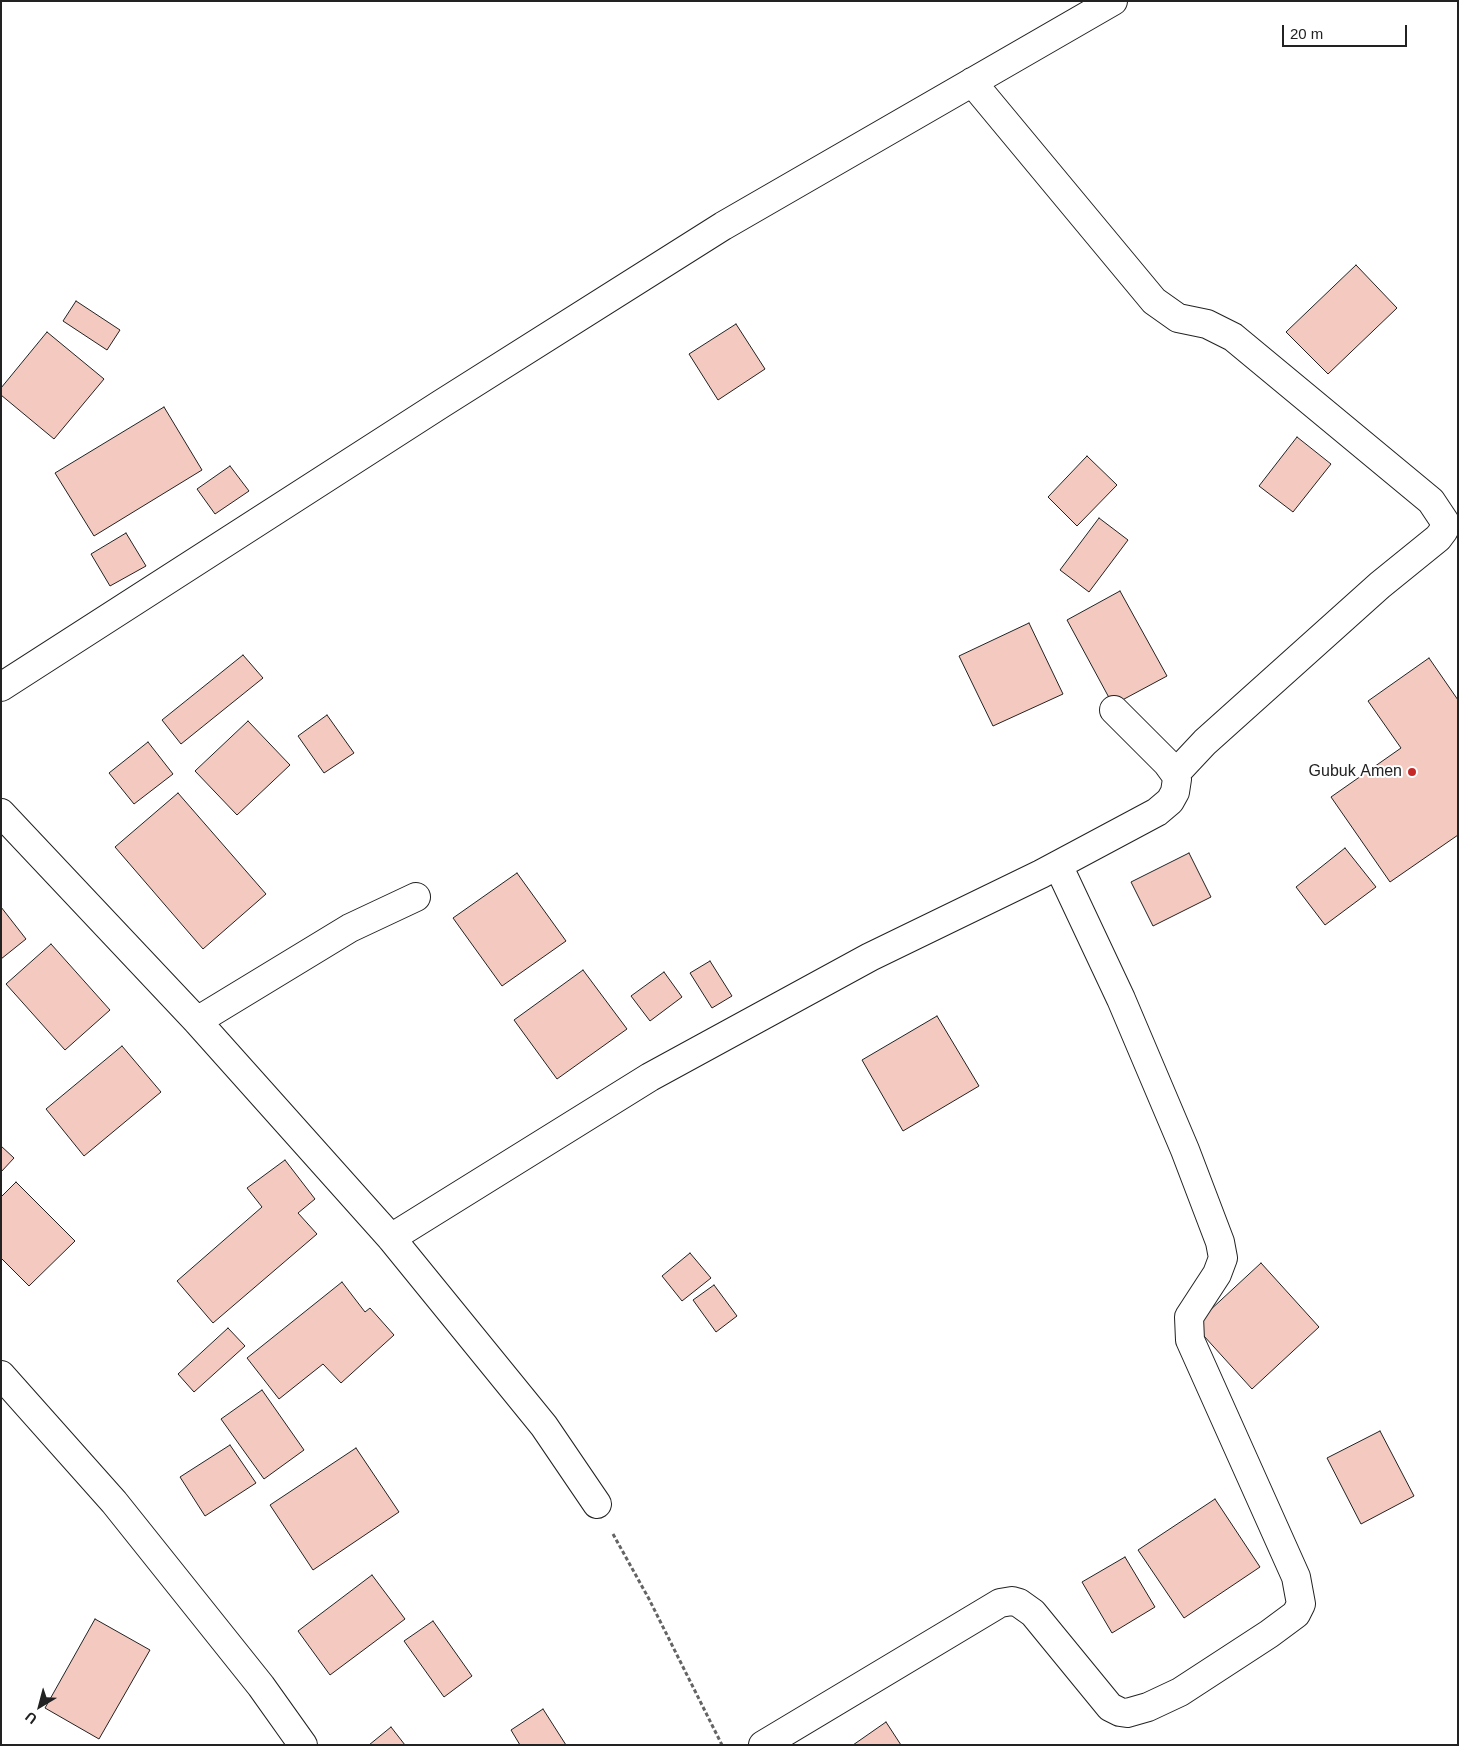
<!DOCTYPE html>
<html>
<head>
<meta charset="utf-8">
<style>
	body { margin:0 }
	#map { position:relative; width:1459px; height:1746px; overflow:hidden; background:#fff; font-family:Arial,sans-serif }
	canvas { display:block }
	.frame { position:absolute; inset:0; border:2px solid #222; pointer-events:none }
	.north { position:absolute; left:15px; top:1681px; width:50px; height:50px; -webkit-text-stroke:4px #fff; paint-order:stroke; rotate:217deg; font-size:14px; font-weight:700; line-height:20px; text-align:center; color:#222 }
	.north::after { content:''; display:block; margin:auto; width:18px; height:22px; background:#222; clip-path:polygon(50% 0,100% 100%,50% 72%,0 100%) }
	.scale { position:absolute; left:1282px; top:25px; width:125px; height:22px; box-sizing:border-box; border:2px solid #222; border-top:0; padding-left:6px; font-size:15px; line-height:18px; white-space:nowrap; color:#222; -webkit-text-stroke:4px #fff; paint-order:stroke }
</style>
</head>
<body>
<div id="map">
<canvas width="1459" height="1746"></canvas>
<div class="frame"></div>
<div class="north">U</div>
<div class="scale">20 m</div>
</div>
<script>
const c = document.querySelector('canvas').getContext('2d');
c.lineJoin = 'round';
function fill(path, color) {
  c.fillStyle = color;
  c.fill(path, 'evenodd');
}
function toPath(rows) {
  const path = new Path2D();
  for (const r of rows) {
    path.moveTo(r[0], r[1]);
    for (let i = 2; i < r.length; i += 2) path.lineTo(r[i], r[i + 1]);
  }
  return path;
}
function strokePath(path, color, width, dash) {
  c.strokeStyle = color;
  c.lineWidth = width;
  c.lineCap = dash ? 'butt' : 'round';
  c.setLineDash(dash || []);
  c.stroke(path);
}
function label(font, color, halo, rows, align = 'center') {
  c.font = font + ' Arial,sans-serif';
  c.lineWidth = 4;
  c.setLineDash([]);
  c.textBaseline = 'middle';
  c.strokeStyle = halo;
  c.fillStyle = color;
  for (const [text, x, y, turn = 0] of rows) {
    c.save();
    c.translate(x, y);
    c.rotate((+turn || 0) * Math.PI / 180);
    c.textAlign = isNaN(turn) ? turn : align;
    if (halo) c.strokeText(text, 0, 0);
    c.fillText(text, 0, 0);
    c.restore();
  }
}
const building = toPath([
	[1356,265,1397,308,1328,374,1286,332,1356,265],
	[76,301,120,330,107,350,63,321,76,301],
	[736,324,765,369,718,400,689,354,736,324],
	[47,332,104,379,54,439,1,395,1,388,47,332],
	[164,407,202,470,94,536,55,473,164,407],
	[1297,437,1331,464,1293,512,1259,486,1297,437],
	[1087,456,1117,485,1077,526,1048,497,1087,456],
	[230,466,249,491,215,514,197,489,230,466],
	[1099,518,1128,540,1089,592,1060,570,1099,518],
	[126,533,146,566,110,586,91,554,126,533],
	[1120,591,1167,676,1113,705,1067,620,1120,591],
	[1029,623,1063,694,993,726,959,656,1029,623],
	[243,655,263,678,181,744,162,720,243,655],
	[1429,658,1458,700,1458,835,1390,882,1331,797,1401,748,1368,701,1429,658],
	[327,715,354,753,324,773,298,736,327,715],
	[248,721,290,765,237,815,195,771,248,721],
	[148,742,173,774,134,804,109,773,148,742],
	[178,793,266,894,203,949,115,847,178,793],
	[1345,848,1376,887,1325,925,1296,887,1345,848],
	[1189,853,1211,897,1153,926,1131,882,1189,853],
	[517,873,566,941,502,986,453,918,517,873],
	[1,907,26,939,1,959,1,907],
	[51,944,110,1010,65,1050,6,984,51,944],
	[710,961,732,996,712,1008,690,973,710,961],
	[583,970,627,1029,557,1079,514,1020,583,970],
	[664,972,682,997,650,1021,631,996,664,972],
	[937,1016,979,1086,903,1131,862,1060,937,1016],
	[122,1046,161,1092,84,1156,46,1109,122,1046],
	[1,1146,14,1158,1,1172,1,1146],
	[285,1160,315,1199,298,1213,317,1234,213,1323,177,1281,262,1207,247,1188,285,1160],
	[16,1182,75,1241,29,1286,1,1258,1,1197,16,1182],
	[690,1253,711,1278,682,1301,662,1276,690,1253],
	[1261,1263,1319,1327,1252,1389,1194,1325,1261,1263],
	[342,1282,365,1312,370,1308,394,1335,341,1383,323,1364,279,1399,247,1358,342,1282],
	[714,1285,737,1316,716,1332,693,1300,714,1285],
	[228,1328,245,1346,194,1392,178,1374,228,1328],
	[262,1390,304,1450,264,1479,221,1419,262,1390],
	[1380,1431,1414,1496,1361,1524,1327,1458,1380,1431],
	[230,1445,256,1483,205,1516,180,1477,230,1445],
	[356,1448,399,1512,313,1570,270,1505,356,1448],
	[1215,1499,1260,1567,1184,1618,1138,1550,1215,1499],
	[1125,1557,1155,1607,1112,1633,1082,1582,1125,1557],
	[372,1575,405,1619,330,1675,298,1631,372,1575],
	[95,1619,150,1650,99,1739,45,1708,95,1619],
	[433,1621,472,1676,444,1697,404,1641,433,1621],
	[543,1709,566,1745,520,1745,511,1730,543,1709],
	[886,1722,901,1745,853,1745,886,1722],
	[391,1727,405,1745,369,1745,391,1727]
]);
fill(building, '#f3c9c0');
strokePath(building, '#222', 1);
const minor = toPath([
	[972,82,1154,301,1178,318,1207,324,1233,337,1431,501,1445,522,1444,530,1438,538,1380,585,1205,742,1175,774],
	[1,687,441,404,723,226,1113,1],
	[1,813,197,1021,391,1238,544,1426,597,1504],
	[197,1021,350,928,416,897],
	[391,1238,650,1077,870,957,1041,874,1157,812,1170,801,1175,792,1177,779,1175,774,1167,763,1114,710],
	[763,1745,1000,1603,1012,1601,1019,1603,1033,1613,1110,1707,1120,1712,1127,1713,1148,1707,1180,1692,1269,1634,1296,1614,1301,1604,1296,1577,1190,1340,1189,1317,1217,1274,1223,1258,1220,1242,1185,1150,1121,999,1058,865]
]);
const secondary = toPath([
	[1,1375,114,1502,261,1686,303,1745]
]);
strokePath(minor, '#222', 30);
strokePath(secondary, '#222', 30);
strokePath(toPath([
	[613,1534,649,1599,722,1745]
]), '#646464', 3, [4, 2.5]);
strokePath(minor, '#fff', 28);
strokePath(secondary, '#fff', 28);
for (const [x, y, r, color] of [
	[1412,772,5,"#c62828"]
]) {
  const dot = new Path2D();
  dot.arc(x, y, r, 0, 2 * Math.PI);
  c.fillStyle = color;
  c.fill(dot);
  strokePath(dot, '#fff', 2);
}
label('16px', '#222', '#fff', [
	["Gubuk Amen",1402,772]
], 'right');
</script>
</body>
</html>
